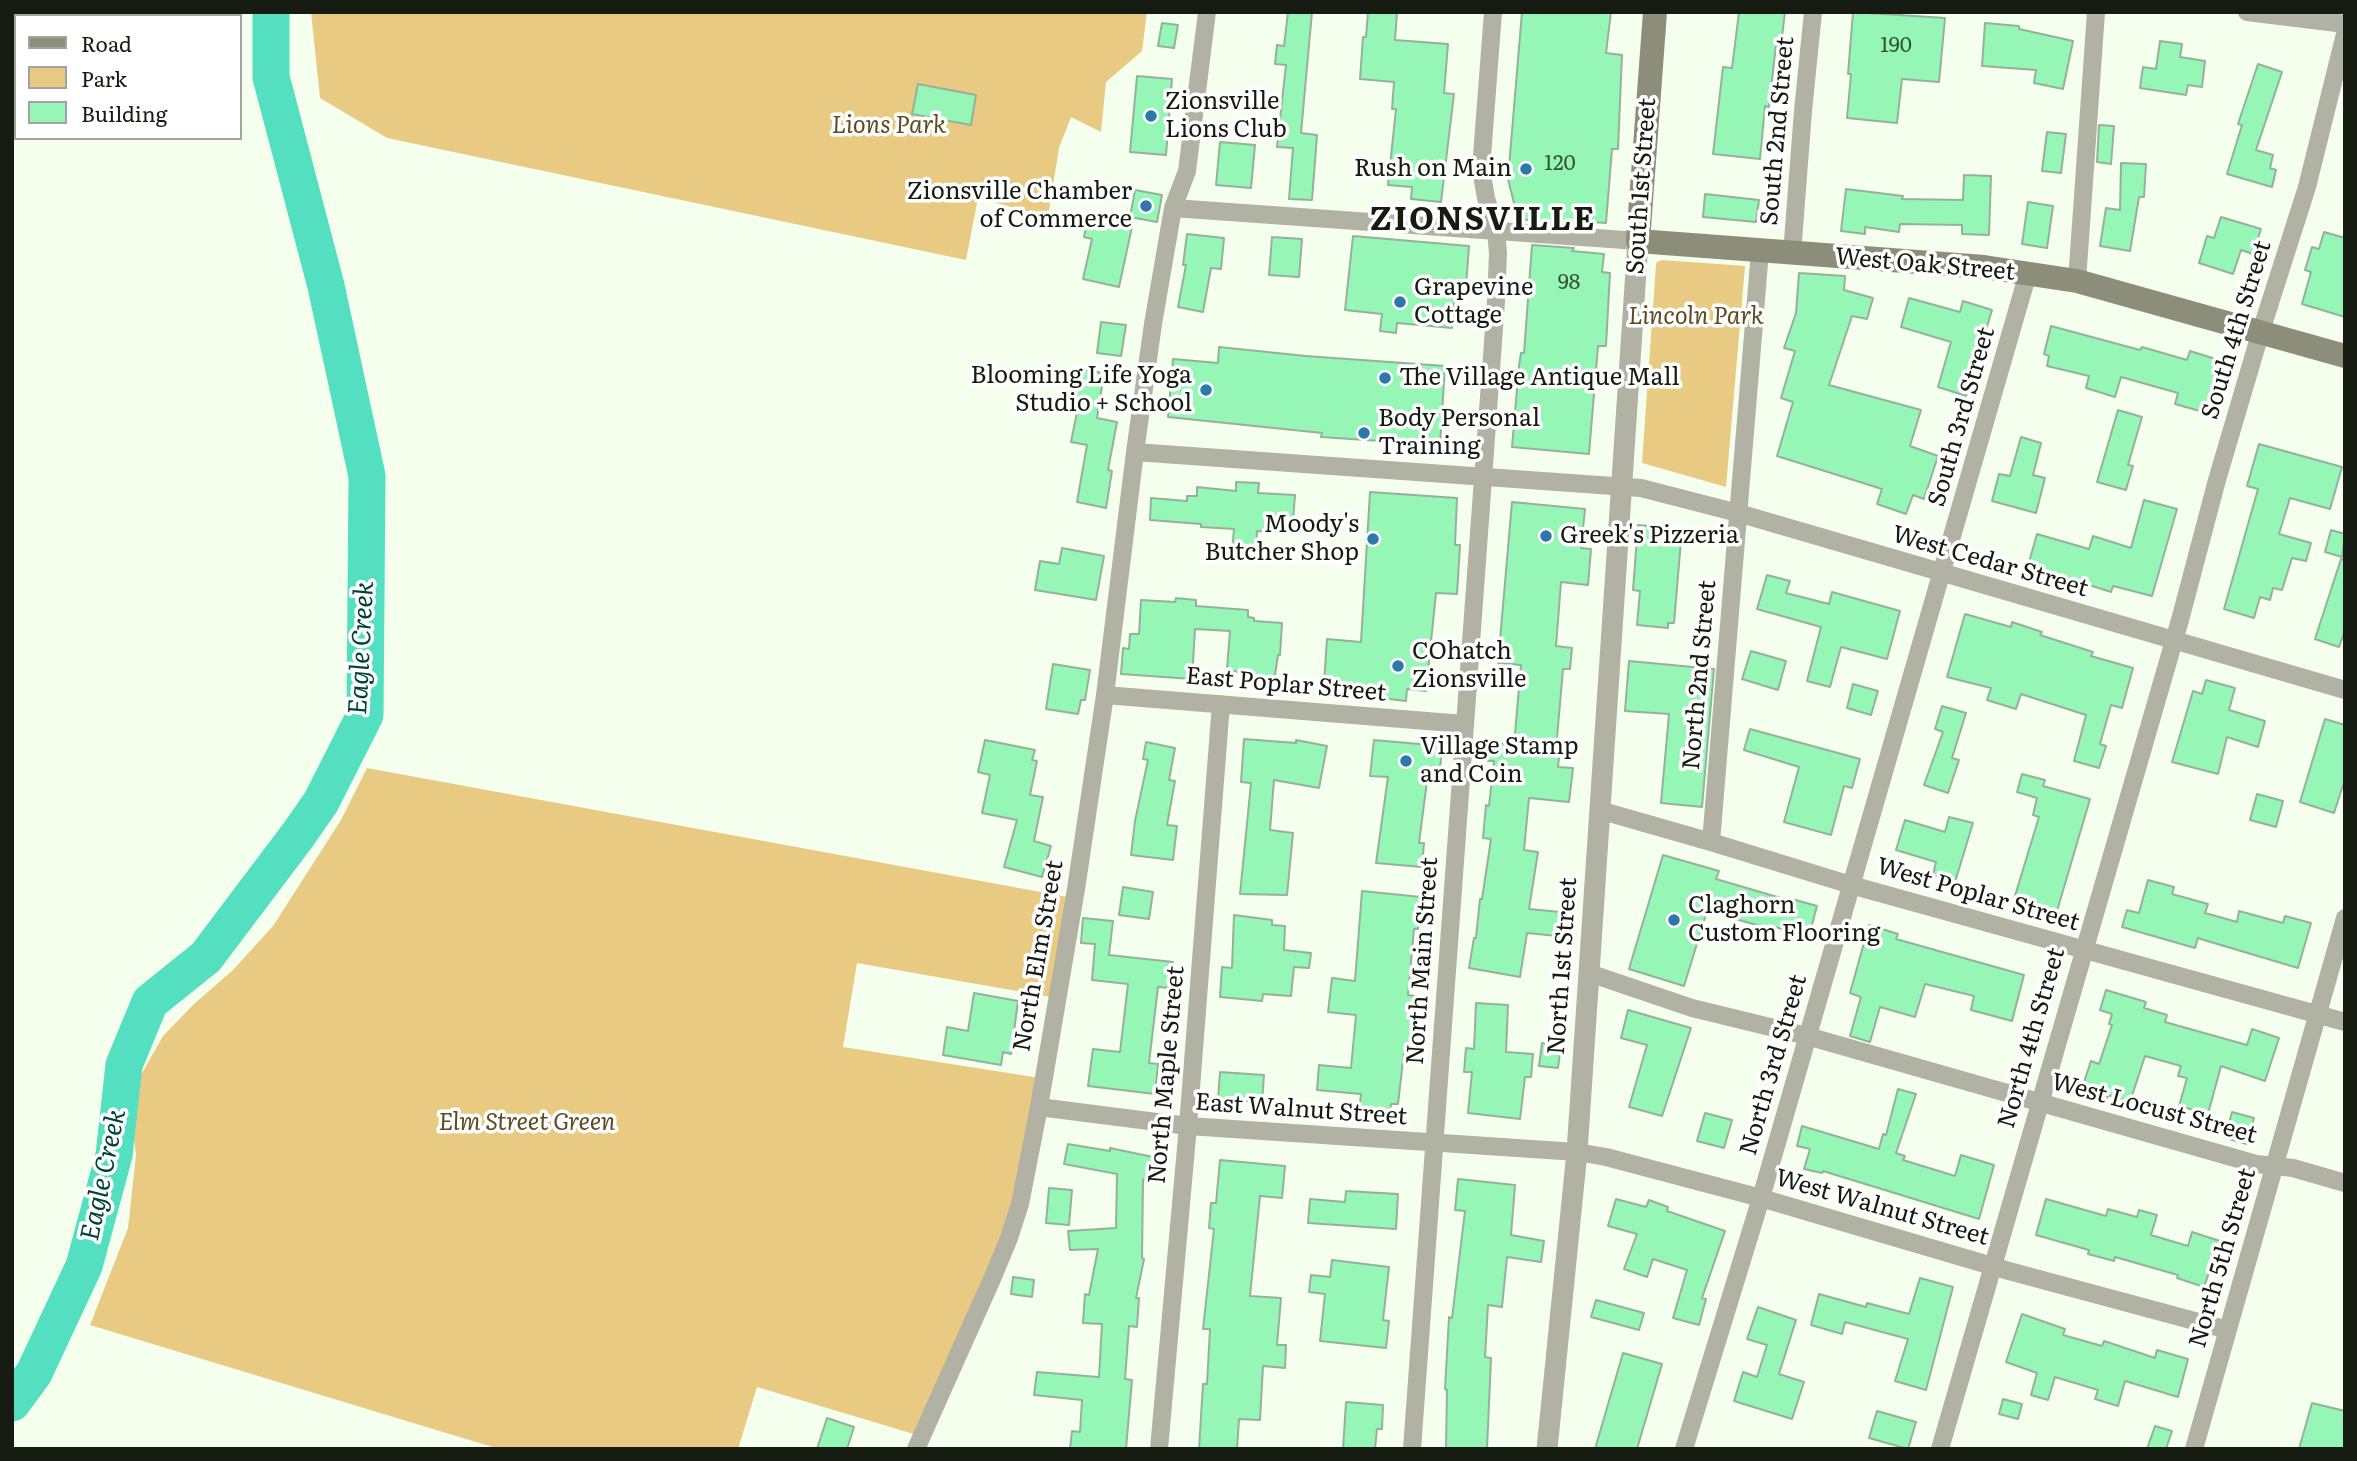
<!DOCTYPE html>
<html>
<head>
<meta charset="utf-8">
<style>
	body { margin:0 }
	#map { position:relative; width:2357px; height:1461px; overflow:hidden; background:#f5ffed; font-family:Literata,serif }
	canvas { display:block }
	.frame { position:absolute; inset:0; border:14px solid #151b10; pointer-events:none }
	.legend { position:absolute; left:14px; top:14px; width:228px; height:126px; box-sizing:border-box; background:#fff; border:2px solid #a1a49f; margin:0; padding:9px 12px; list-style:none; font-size:21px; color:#151b10 }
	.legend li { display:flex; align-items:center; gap:14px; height:35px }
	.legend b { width:35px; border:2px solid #a1a49f }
</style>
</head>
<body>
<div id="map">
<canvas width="2357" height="1461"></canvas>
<div class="frame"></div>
<ul class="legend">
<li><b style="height:9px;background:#8d8e7a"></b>Road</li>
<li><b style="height:19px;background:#e9ca83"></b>Park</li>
<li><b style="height:19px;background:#96f6b5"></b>Building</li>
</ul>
</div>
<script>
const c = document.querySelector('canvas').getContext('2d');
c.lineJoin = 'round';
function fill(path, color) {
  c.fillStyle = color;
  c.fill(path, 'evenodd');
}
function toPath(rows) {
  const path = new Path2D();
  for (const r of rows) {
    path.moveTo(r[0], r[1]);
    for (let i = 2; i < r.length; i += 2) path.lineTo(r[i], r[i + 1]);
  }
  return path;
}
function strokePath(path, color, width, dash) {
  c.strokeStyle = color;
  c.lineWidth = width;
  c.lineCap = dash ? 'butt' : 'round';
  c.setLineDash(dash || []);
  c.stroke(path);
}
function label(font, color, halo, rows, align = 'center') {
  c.font = font + ' Literata,serif';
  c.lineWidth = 7;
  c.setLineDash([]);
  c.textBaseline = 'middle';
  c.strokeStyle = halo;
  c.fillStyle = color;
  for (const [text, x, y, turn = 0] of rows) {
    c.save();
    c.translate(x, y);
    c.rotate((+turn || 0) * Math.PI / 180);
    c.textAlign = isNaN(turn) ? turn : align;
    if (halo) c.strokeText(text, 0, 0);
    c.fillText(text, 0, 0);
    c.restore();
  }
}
fill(toPath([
	[311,12,1147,12,1142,51,1106,82,1101,132,1071,117,1059,148,1048,217,978,198,966,260,387,138,320,98],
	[1662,260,1745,266,1726,487,1642,463,1656,265,1657,262],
	[367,768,1068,897,1051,997,857,963,843,1047,1040,1078,1010,1213,917,1435,757,1387,738,1449,499,1449,90,1325,128,1228,136,1155,129,1096,163,1036,194,1004,233,970,273,926,341,820]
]), '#e9ca83');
strokePath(toPath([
	[12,1403,34,1373,84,1266,114,1155,124,1065,150,1002,206,957,298,835,321,802,365,715,367,476,326,286,271,77,271,12]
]), '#55dfc1', 37);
const building = toPath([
	[1288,12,1312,12,1301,133,1317,135,1312,200,1289,199,1293,148,1277,147,1286,65,1275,64,1277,45,1284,46,1288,12],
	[1368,12,1397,12,1395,40,1448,44,1444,93,1454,94,1441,202,1411,199,1412,187,1388,185,1396,109,1392,109,1394,82,1360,79,1363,37,1366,37,1368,12],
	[1522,12,1611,12,1606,53,1622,55,1618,149,1612,149,1606,223,1592,222,1589,226,1518,219,1508,179,1522,12],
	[1739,12,1785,12,1781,45,1776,45,1769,107,1765,106,1760,159,1713,154,1723,67,1732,68,1739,12],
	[1853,12,1945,18,1939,82,1902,79,1897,123,1847,118,1851,74,1848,74,1853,12],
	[1162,23,1178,25,1174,48,1158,46,1162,23],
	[1985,23,2019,26,2019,29,2073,41,2063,89,2034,83,2036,70,1982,66,1985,23],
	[2160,41,2182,44,2180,57,2205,61,2202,87,2188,85,2186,95,2140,88,2143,67,2156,69,2160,41],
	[2258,64,2282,72,2256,150,2273,155,2270,168,2276,170,2272,187,2227,174,2242,125,2238,124,2258,64],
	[1137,76,1172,79,1166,155,1130,152,1137,76],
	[918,84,976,95,971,125,912,114,918,84],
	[2099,125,2114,126,2111,164,2097,162,2099,125],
	[2047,132,2066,134,2061,173,2042,171,2047,132],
	[1220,142,1255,145,1251,188,1216,185,1220,142],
	[2121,163,2146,164,2144,197,2139,197,2130,251,2100,246,2106,208,2120,210,2121,163],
	[1964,175,1991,176,1989,235,1962,234,1962,225,1900,224,1899,232,1865,227,1865,234,1841,231,1846,189,1903,196,1902,199,1963,200,1964,175],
	[1135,190,1162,195,1157,222,1130,217,1135,190],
	[1705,194,1759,200,1756,222,1703,217,1705,194],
	[2028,202,2053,206,2047,248,2022,244,2028,202],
	[1089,212,1133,222,1119,287,1083,279,1092,239,1084,237,1089,212],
	[2221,217,2261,229,2253,254,2241,250,2233,274,2199,263,2207,236,2214,238,2221,217],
	[2324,232,2345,238,2345,317,2302,304,2311,272,2305,270,2312,247,2319,249,2324,232],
	[1187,234,1224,238,1221,269,1211,268,1203,312,1178,307,1186,265,1183,265,1187,234],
	[1353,236,1469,246,1466,286,1456,285,1452,328,1397,323,1396,333,1380,331,1382,314,1345,310,1353,236],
	[1272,237,1302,239,1299,277,1269,275,1272,237],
	[1532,245,1574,248,1572,251,1604,254,1602,272,1610,273,1606,346,1598,346,1589,454,1512,447,1519,366,1521,353,1524,353,1532,245],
	[1799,273,1845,276,1844,290,1873,298,1867,319,1852,316,1829,385,1921,410,1910,446,1938,456,1924,499,1913,495,1906,514,1877,504,1882,489,1777,456,1793,402,1781,398,1795,351,1784,348,1796,313,1799,273],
	[1909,298,1960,312,1963,301,1992,310,1966,396,1938,387,1951,342,1901,327,1909,298],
	[1101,322,1126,325,1121,356,1097,353,1101,322],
	[2051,326,2140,350,2142,347,2187,360,2190,351,2222,361,2207,413,2175,404,2178,393,2121,377,2115,397,2086,388,2089,376,2047,366,2049,356,2044,354,2051,326],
	[1219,347,1306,356,1445,366,1440,445,1321,437,1322,433,1168,417,1173,359,1218,363,1219,347],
	[1078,369,1104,373,1097,418,1117,422,1108,470,1112,471,1106,508,1077,502,1087,445,1071,442,1080,397,1073,396,1078,369],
	[2118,410,2142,417,2128,465,2133,466,2126,490,2097,482,2118,410],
	[2021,437,2041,443,2033,475,2045,478,2036,513,1992,501,1999,474,2010,476,2021,437],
	[2259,444,2342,467,2330,509,2290,498,2279,534,2311,543,2306,561,2292,558,2282,590,2273,588,2270,600,2260,597,2254,618,2224,609,2258,489,2247,486,2259,444],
	[1236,482,1259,483,1258,493,1295,495,1292,533,1257,531,1256,552,1232,550,1234,529,1201,527,1201,524,1150,520,1151,498,1187,501,1187,496,1197,496,1197,487,1236,491,1236,482],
	[1370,492,1457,498,1455,545,1460,545,1457,594,1436,593,1426,691,1407,689,1406,701,1373,697,1374,688,1324,683,1327,639,1361,642,1370,492],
	[2144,500,2177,509,2152,596,2113,586,2111,592,2055,574,2053,580,2026,573,2037,534,2089,549,2093,536,2131,548,2144,500],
	[1512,502,1585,509,1581,548,1591,549,1588,585,1561,582,1556,646,1572,648,1570,669,1563,669,1556,749,1560,749,1558,767,1573,768,1569,802,1529,798,1524,850,1538,852,1529,909,1560,912,1557,936,1527,933,1520,977,1469,968,1474,938,1476,938,1480,899,1482,899,1491,839,1483,838,1486,805,1489,806,1494,761,1488,761,1490,742,1514,745,1521,665,1498,663,1512,502],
	[1638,525,1682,529,1674,623,1668,623,1668,628,1637,625,1640,591,1633,590,1638,525],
	[2331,530,2345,534,2342,557,2325,552,2331,530],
	[1062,548,1104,556,1096,600,1035,590,1040,561,1059,564,1062,548],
	[2341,559,2345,560,2345,630,2339,647,2315,639,2341,559],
	[1767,575,1790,581,1786,593,1829,604,1832,592,1900,611,1887,659,1841,647,1830,687,1807,681,1821,627,1757,609,1767,575],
	[1176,598,1196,600,1196,606,1248,610,1248,617,1254,618,1254,621,1282,623,1280,655,1278,655,1275,675,1268,679,1241,677,1241,673,1227,669,1230,631,1195,629,1192,679,1121,674,1123,648,1129,649,1130,634,1139,634,1141,600,1175,602,1176,598],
	[1965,614,2011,627,2012,622,2042,632,2040,635,2093,652,2091,656,2133,668,2122,708,2111,705,2100,744,2106,746,2099,768,2074,761,2086,715,2021,694,2016,709,1987,700,1991,688,1947,677,1965,614],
	[1751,651,1786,661,1778,690,1742,679,1751,651],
	[1629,661,1714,669,1702,807,1661,803,1669,714,1625,711,1629,661],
	[1053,664,1090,670,1085,700,1081,700,1078,714,1046,709,1053,664],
	[2206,680,2235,688,2229,710,2265,721,2258,747,2227,737,2218,774,2172,762,2193,691,2202,694,2206,680],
	[1853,684,1878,691,1871,715,1847,708,1853,684],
	[1942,706,1966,713,1952,758,1959,760,1948,793,1924,785,1943,732,1935,729,1942,706],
	[2325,719,2345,725,2345,779,2334,813,2300,802,2325,719],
	[1750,729,1860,759,1852,788,1844,786,1831,835,1784,822,1799,767,1744,750,1750,729],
	[1244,739,1296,743,1296,740,1327,746,1319,788,1274,780,1270,830,1293,833,1287,895,1240,894,1251,783,1241,782,1244,739],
	[985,740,1035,750,1032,760,1037,761,1030,795,1043,797,1034,841,1051,846,1042,877,1004,867,1017,820,982,813,990,775,978,772,985,740],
	[1374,740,1442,746,1439,782,1427,781,1419,843,1424,843,1422,867,1376,863,1388,777,1370,776,1374,740],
	[1146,742,1175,748,1169,780,1175,781,1167,825,1177,826,1173,860,1131,855,1135,821,1148,760,1143,759,1146,742],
	[2022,774,2045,780,2043,786,2090,799,2057,911,2014,899,2039,817,2033,815,2037,798,2017,792,2022,774],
	[2257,794,2283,801,2276,827,2250,820,2257,794],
	[1949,817,1973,823,1955,882,1933,875,1936,862,1896,850,1905,820,1945,832,1949,817],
	[1663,855,1719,871,1716,879,1791,901,1792,899,1817,906,1809,936,1771,926,1771,929,1707,911,1684,986,1629,969,1663,855],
	[2148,880,2174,887,2172,894,2208,904,2205,913,2237,922,2239,911,2283,923,2285,916,2311,923,2298,968,2204,940,2198,938,2195,948,2122,927,2127,910,2139,913,2148,880],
	[1123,887,1153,892,1149,919,1119,915,1123,887],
	[1362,891,1421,897,1418,929,1414,929,1408,995,1415,996,1410,1053,1404,1052,1398,1104,1391,1104,1390,1113,1359,1111,1361,1094,1317,1090,1319,1065,1351,1068,1356,1015,1328,1012,1332,978,1355,981,1362,891],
	[1234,915,1272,920,1272,925,1285,926,1284,950,1311,953,1309,968,1294,967,1291,996,1263,994,1262,1001,1220,997,1222,967,1232,968,1234,915],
	[1083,918,1113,921,1109,955,1173,962,1170,988,1158,987,1149,1063,1158,1064,1155,1094,1088,1086,1093,1049,1120,1052,1128,984,1092,980,1095,944,1081,943,1083,918],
	[1869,925,1898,934,1896,939,2024,975,2012,1021,1971,1010,1974,996,1925,984,1915,1017,1880,1007,1870,1042,1850,1036,1861,997,1850,993,1869,925],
	[2106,990,2146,1002,2144,1008,2167,1015,2165,1022,2247,1045,2252,1029,2279,1038,2265,1081,2221,1066,2208,1114,2179,1106,2187,1078,2178,1076,2181,1066,2145,1056,2130,1102,2108,1095,2106,1102,2080,1094,2091,1061,2099,1064,2112,1025,2109,1024,2112,1014,2100,1010,2106,990],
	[974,993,1018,1001,1011,1054,1003,1052,1001,1065,943,1055,947,1027,968,1031,974,993],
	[1476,1003,1508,1005,1506,1052,1533,1054,1531,1077,1525,1077,1520,1119,1468,1113,1472,1072,1464,1072,1466,1048,1474,1049,1476,1003],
	[1628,1010,1691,1028,1662,1116,1629,1107,1647,1045,1621,1038,1628,1010],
	[1542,1043,1561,1046,1558,1068,1539,1066,1542,1043],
	[1220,1072,1264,1075,1262,1102,1218,1099,1220,1072],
	[1898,1089,1916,1094,1896,1153,1905,1156,1903,1160,1955,1176,1961,1155,1994,1165,1979,1219,1823,1171,1822,1173,1804,1169,1810,1149,1797,1146,1802,1126,1879,1149,1883,1134,1886,1135,1898,1089],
	[2232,1112,2254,1118,2247,1144,2225,1138,2232,1112],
	[1705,1113,1732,1120,1724,1148,1697,1141,1705,1113],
	[1068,1144,1110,1151,1110,1148,1153,1157,1148,1180,1143,1179,1142,1258,1144,1259,1136,1298,1139,1298,1137,1327,1129,1326,1125,1379,1132,1380,1126,1449,1070,1449,1072,1431,1080,1432,1082,1400,1034,1395,1037,1372,1099,1377,1102,1324,1083,1323,1085,1294,1089,1295,1098,1249,1070,1250,1068,1231,1116,1228,1117,1174,1064,1164,1068,1144],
	[1220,1160,1285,1166,1282,1198,1260,1196,1250,1296,1281,1298,1277,1345,1286,1345,1285,1368,1263,1366,1260,1420,1239,1419,1237,1449,1199,1449,1203,1384,1207,1384,1210,1329,1203,1329,1214,1229,1209,1228,1211,1203,1216,1203,1220,1160],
	[1458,1179,1515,1185,1511,1235,1544,1241,1541,1262,1507,1257,1502,1307,1488,1305,1485,1357,1491,1358,1487,1449,1446,1449,1447,1390,1445,1389,1449,1317,1452,1318,1465,1211,1455,1210,1458,1179],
	[1049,1188,1072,1190,1069,1225,1046,1223,1049,1188],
	[1346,1191,1398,1194,1396,1229,1308,1223,1310,1199,1345,1202,1346,1191],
	[1616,1199,1646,1207,1649,1200,1668,1207,1667,1211,1725,1231,1702,1298,1706,1299,1699,1325,1673,1318,1687,1270,1653,1259,1647,1277,1624,1269,1637,1234,1608,1226,1616,1199],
	[2046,1199,2106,1216,2108,1209,2137,1217,2139,1210,2157,1215,2151,1235,2188,1246,2192,1232,2220,1241,2204,1287,2177,1278,2178,1275,2115,1257,2114,1261,2088,1254,2089,1250,2036,1235,2046,1199],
	[1332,1260,1389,1267,1383,1320,1389,1321,1386,1348,1320,1341,1325,1294,1309,1292,1311,1275,1330,1277,1332,1260],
	[1013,1277,1034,1280,1032,1297,1011,1294,1013,1277],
	[1920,1278,1953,1287,1926,1390,1895,1381,1908,1339,1845,1322,1842,1334,1811,1325,1819,1294,1866,1307,1867,1303,1909,1314,1920,1278],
	[1596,1300,1644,1313,1639,1330,1591,1317,1596,1300],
	[1758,1307,1796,1320,1779,1374,1804,1382,1792,1419,1734,1401,1743,1372,1757,1377,1767,1345,1747,1339,1758,1307],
	[2022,1314,2065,1329,2063,1335,2102,1346,2104,1341,2155,1358,2157,1350,2188,1359,2178,1397,2125,1381,2118,1406,2095,1399,2098,1390,2055,1377,2048,1400,2031,1395,2037,1373,2006,1362,2022,1314],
	[1623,1353,1662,1364,1637,1449,1595,1449,1623,1353],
	[2003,1399,2022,1404,2018,1419,1999,1414,2003,1399],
	[1346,1402,1383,1405,1382,1429,1377,1429,1375,1449,1343,1449,1346,1402],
	[2312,1403,2345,1411,2345,1449,2299,1449,2312,1403],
	[1877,1411,1916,1422,1908,1449,1869,1438,1877,1411],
	[827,1418,854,1427,847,1449,817,1449,827,1418],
	[2155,1426,2172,1431,2166,1449,2147,1449,2155,1426]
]);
fill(building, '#96f6b5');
strokePath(building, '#95b19c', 2);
strokePath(toPath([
	[2247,12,2345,24],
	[1173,208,1638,241],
	[1792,254,1803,111,1813,12],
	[2077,281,2096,12],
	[1135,452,1641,488,1738,513,2345,690],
	[1105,695,1464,724],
	[1599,810,1711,842,1851,885,2345,1022],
	[1711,842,1760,251],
	[1589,973,1692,1008,1807,1036,2256,1164,2293,1168,2345,1183],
	[1039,1107,1188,1126,1577,1152,1606,1157,1761,1198,2009,1271,2228,1330],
	[916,1449,992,1279,1009,1238,1020,1204,1039,1107,1076,889,1105,695,1135,452,1153,324,1173,208,1187,171,1207,12],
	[1159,1449,1188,1126,1221,704],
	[1412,1449,1496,301,1498,253,1496,231,1486,198,1481,169,1493,12],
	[1684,1449,1761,1198,2028,273],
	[1940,1449,2180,620,2217,480,2261,331,2307,187,2345,34],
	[2194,1449,2345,918]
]), '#b1b1a4', 18);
strokePath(toPath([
	[1547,1449,1577,1152,1638,241]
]), '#b1b1a4', 21);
strokePath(toPath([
	[1655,12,1638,241,1984,267,2077,281,2345,356]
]), '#8d8e7a', 24);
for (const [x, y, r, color] of [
	[1151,116,7,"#2d77ab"],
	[1526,169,7,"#2d77ab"],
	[1146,206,7,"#2d77ab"],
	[1400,302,7,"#2d77ab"],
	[1385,378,7,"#2d77ab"],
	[1206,390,7,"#2d77ab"],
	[1364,433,7,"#2d77ab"],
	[1546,536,7,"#2d77ab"],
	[1373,539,7,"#2d77ab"],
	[1398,666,7,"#2d77ab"],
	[1406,761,7,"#2d77ab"],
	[1674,920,7,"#2d77ab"]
]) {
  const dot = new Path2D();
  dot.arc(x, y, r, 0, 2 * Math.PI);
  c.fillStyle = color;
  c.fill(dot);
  strokePath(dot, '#fff', 2.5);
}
label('21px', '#355239', null, [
	["190",1896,46],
	["120",1560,164],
	["98",1569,283]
]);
label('24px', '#151b10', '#fff', [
	["Zionsville",1165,102],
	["Lions Club",1165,130],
	["Rush on Main",1512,169,"right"],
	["Zionsville Chamber",1132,192,"right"],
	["of Commerce",1132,220,"right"],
	["Grapevine",1414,288],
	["Cottage",1414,316],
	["Blooming Life Yoga",1192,376,"right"],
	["Studio + School",1192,404,"right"],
	["The Village Antique Mall",1399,378],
	["Body Personal",1378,419],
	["Training",1378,447],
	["Moody's",1359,525,"right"],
	["Butcher Shop",1359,553,"right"],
	["Greek's Pizzeria",1560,536],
	["COhatch",1412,652],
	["Zionsville",1412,680],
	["Village Stamp",1420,747],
	["and Coin",1420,775],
	["Claghorn",1688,906],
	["Custom Flooring",1688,934]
], 'left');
label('italic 24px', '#5e4d23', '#fff', [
	["Lions Park",889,126],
	["Lincoln Park",1696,317],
	["Elm Street Green",527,1123]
]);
label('24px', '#151b10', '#fff', [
	["South 2nd Street",1778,131,-85],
	["South 1st Street",1642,186,-86],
	["West Oak Street",1925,265,5],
	["South 4th Street",2237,330,-73],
	["South 3rd Street",1962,417,-74],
	["West Cedar Street",1990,562,16],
	["North 2nd Street",1700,675,-85],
	["East Poplar Street",1286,685,5],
	["West Poplar Street",1978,895,16],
	["North Elm Street",1039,956,-80],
	["North Main Street",1423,961,-86],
	["North 1st Street",1563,966,-86],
	["North 4th Street",2032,1038,-74],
	["North 3rd Street",1774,1065,-74],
	["North Maple Street",1167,1075,-85],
	["West Locust Street",2154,1109,15],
	["East Walnut Street",1301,1110,4],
	["West Walnut Street",1882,1208,16],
	["North 5th Street",2223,1258,-74]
]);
label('italic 26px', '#014236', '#fff', [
	["Eagle Creek",362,648,-87],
	["Eagle Creek",104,1175,-78]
]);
c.letterSpacing = '2px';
label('bold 32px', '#151b10', '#fff', [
	["ZIONSVILLE",1483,221]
]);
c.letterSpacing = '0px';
</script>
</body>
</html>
